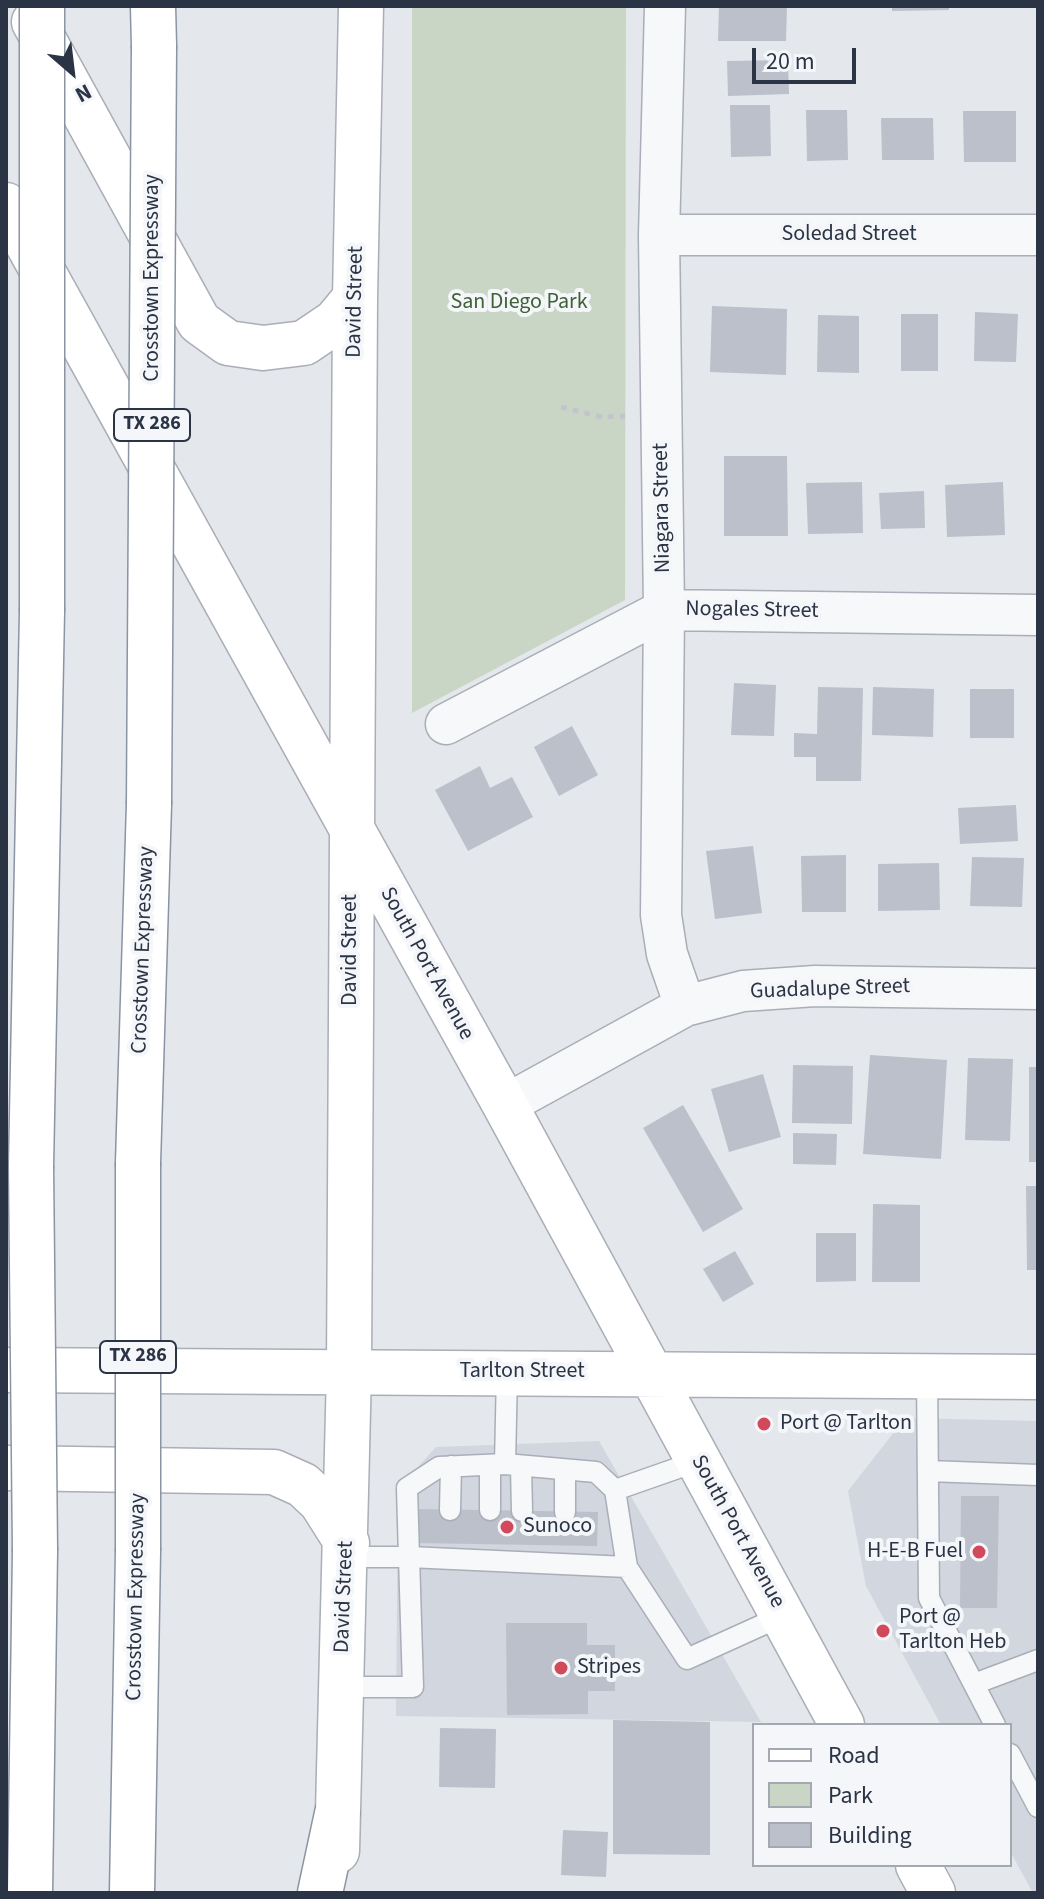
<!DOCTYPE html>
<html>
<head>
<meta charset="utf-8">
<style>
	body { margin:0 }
	#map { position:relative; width:1044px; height:1899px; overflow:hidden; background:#e4e7ec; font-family:"Source Sans 3",sans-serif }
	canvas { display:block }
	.frame { position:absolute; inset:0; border:8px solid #2b3445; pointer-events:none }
	.legend { position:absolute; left:752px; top:1723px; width:260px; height:144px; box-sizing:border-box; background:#f4f6f9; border:2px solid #a4a8b1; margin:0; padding:10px 14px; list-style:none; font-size:24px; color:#2b3445 }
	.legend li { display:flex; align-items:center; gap:16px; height:40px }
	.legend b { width:40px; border:2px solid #a4a8b1 }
	.north { position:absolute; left:32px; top:32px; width:80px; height:80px; -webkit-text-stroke:6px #f4f6f9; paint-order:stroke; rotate:152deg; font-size:22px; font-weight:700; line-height:32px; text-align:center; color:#2b3445 }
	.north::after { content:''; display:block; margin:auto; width:28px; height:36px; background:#2b3445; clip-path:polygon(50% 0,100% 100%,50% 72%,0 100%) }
	.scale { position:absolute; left:752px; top:48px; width:104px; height:36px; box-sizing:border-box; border:4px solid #2b3445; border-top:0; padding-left:10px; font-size:24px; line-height:28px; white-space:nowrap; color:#2b3445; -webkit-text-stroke:6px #f4f6f9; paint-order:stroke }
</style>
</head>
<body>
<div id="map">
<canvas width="1044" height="1899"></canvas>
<div class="frame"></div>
<ul class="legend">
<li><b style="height:10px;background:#fff"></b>Road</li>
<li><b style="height:22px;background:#c9d6c5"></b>Park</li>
<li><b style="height:22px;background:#bbc0ca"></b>Building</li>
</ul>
<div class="north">N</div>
<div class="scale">20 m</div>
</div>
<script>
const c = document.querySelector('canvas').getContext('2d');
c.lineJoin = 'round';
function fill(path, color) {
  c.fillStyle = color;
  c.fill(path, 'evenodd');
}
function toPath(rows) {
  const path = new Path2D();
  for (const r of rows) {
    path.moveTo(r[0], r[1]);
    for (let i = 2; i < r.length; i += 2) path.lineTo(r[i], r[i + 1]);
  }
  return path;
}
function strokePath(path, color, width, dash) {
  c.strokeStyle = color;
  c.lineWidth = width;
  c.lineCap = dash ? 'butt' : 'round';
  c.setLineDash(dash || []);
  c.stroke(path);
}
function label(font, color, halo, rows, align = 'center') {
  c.font = font + ' "Source Sans 3",sans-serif';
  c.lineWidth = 8;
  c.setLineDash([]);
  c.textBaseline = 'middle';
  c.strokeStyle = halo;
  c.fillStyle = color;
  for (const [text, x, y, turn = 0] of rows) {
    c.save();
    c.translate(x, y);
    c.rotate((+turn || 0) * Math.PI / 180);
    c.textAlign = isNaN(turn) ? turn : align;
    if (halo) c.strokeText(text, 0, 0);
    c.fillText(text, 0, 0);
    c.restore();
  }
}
fill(toPath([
	[905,1418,1038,1421,1038,1893,1033,1893,1010,1851,1010,1725,941,1725,866,1586,848,1491],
	[599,1441,761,1722,396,1716,398,1489,436,1447]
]), '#d2d6de');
fill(toPath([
	[412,6,626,6,625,600,412,713]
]), '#c9d6c5');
fill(toPath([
	[719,6,787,6,786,41,718,41],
	[892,6,949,6,949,10,892,11],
	[788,60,789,94,728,96,727,61],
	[730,105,770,105,771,156,731,157],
	[806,110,847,110,848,160,807,161],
	[963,111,1016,111,1016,162,964,162],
	[881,118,933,118,934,160,882,160],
	[712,306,787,309,786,375,710,372],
	[975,312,1018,314,1016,362,974,361],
	[901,314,938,314,938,371,901,371],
	[818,315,859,316,859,373,817,372],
	[724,456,787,456,788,536,724,536],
	[862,482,863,533,808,534,806,483],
	[1003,482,1005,535,947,537,945,485],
	[924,491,925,528,881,529,879,493],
	[734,683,776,685,774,736,731,735],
	[818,687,863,688,861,781,816,781,816,757,794,757,794,733,817,734],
	[873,687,934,689,933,737,872,735],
	[970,689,1014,689,1014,738,970,738],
	[572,726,598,775,559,796,534,747],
	[480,766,490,788,512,777,533,817,468,851,435,790],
	[1016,805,1018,841,960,844,958,808],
	[753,846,762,913,715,919,706,851],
	[846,855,846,912,802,912,801,856],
	[972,857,1024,858,1022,907,970,906],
	[939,863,940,910,878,911,878,864],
	[870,1055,947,1060,941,1159,863,1154],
	[968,1058,1013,1059,1010,1141,965,1140],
	[793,1065,853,1066,852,1124,792,1123],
	[1029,1067,1038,1067,1038,1162,1029,1162],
	[763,1074,781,1137,729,1152,711,1089],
	[683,1105,743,1209,703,1232,643,1128],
	[793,1133,837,1134,836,1165,793,1164],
	[1026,1186,1038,1186,1038,1270,1027,1270],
	[873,1204,920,1205,920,1282,872,1282],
	[816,1233,856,1233,856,1281,816,1282],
	[735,1251,754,1284,723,1302,703,1269],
	[961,1496,999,1496,997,1608,960,1608],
	[418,1509,598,1512,597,1546,417,1543],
	[506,1623,587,1623,587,1645,615,1645,615,1691,588,1691,588,1714,507,1715],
	[613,1720,710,1722,710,1855,613,1854],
	[440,1728,496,1729,495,1788,439,1787],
	[563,1830,608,1832,606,1877,561,1875]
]), '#bbc0ca');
const lane = toPath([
	[927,1376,929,1598,995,1725],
	[505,1464,507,1372],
	[490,1465,490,1510],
	[521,1466,522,1511],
	[928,1471,1038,1475],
	[615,1490,596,1472,505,1464,439,1467,407,1488,409,1557,627,1567,687,1659,782,1616],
	[450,1510,451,1466],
	[565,1512,565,1470],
	[627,1567,615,1490,698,1461],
	[974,1684,1038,1660],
	[342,1687,413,1687,409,1557,346,1557],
	[1010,1754,1038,1807]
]);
const street = toPath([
	[665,6,659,235,664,610,661,915,667,954,685,1006],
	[659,235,1038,235],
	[446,724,664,610,1038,615],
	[505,1105,685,1006,743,991,815,986,1038,989]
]);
const secondary = toPath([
	[34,22,199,322,228,343,263,348,304,343,335,322,355,298],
	[6,205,505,1105,842,1725],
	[6,1370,1038,1377],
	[6,1468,274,1472,303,1485,321,1502,347,1543],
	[337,1851,349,1371,355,298,361,6],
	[918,1865,933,1893]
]);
const highway = toPath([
	[153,6,154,46],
	[138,1163,149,804],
	[31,1166,42,611],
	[30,1893,35,1551],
	[132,1893,138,1551],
	[320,1893,337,1814]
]);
strokePath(lane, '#a9aeb7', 23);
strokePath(street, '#a9aeb7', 43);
strokePath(secondary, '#a9aeb7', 47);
strokePath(highway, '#8b94a3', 47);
strokePath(toPath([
	[561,407,602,417,625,416]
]), '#c2c5cb', 5, [6, 6]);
strokePath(lane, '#f7f8fa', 20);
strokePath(street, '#f7f8fa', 40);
strokePath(secondary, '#fff', 44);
strokePath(highway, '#fff', 44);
const highwayBridge = toPath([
	[42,6,42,611],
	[149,804,154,46],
	[138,1163,138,1551],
	[31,1166,35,1551]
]);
strokePath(highwayBridge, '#8b94a3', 47, []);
strokePath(highwayBridge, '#fff', 44);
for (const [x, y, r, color] of [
	[764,1424,8,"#d1495b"],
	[507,1527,8,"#d1495b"],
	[979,1552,8,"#d1495b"],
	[883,1631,8,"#d1495b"],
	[561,1668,8,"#d1495b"]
]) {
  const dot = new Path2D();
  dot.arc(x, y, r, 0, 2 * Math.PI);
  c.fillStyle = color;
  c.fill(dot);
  strokePath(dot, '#f4f6f9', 3);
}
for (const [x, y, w] of [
	[152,425,76],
	[138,1357,76]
]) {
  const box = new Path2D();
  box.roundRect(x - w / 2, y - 16, w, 32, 6);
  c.fillStyle = '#f4f6f9';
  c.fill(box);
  strokePath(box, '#2b3445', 2);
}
label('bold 20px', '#2b3445', null, [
	["TX 286",152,425],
	["TX 286",138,1357]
]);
label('22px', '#2b3445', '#f4f6f9', [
	["Soledad Street",849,235],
	["Crosstown Expressway",153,278,-90],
	["David Street",356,302,-89],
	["Niagara Street",663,508,-91],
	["Nogales Street",752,611,1],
	["Crosstown Expressway",144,950,-88],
	["David Street",351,950,-90],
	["South Port Avenue",426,964,61],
	["Guadalupe Street",830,990,-2],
	["Tarlton Street",522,1372],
	["South Port Avenue",737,1532,61],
	["Crosstown Expressway",137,1597,-89],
	["David Street",345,1597,-88]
]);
label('22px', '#3f6138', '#f4f6f9', [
	["San Diego Park",519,303]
]);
label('22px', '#2b3445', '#f4f6f9', [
	["Port @ Tarlton",780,1424],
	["Sunoco",523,1527],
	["H-E-B Fuel",963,1552,"right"],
	["Port @",899,1618],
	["Tarlton Heb",899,1643],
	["Stripes",577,1668]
], 'left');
</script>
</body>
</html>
